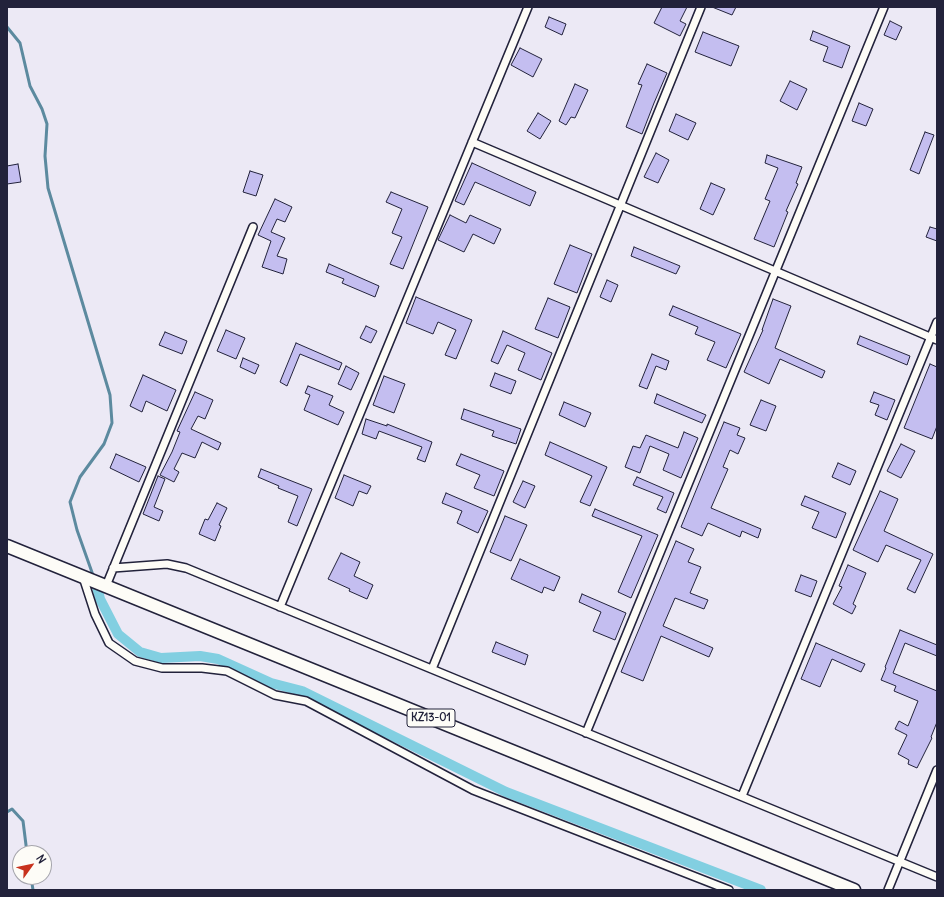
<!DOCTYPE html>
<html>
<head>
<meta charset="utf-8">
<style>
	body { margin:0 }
	#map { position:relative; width:944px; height:897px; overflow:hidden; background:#ece9f5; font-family:Delius,sans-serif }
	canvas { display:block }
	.frame { position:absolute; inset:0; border:8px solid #22223b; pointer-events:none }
	.north { position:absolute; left:12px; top:845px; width:40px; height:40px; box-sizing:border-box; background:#fdfcf7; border:1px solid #a5a5ac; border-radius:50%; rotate:57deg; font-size:11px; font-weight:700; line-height:16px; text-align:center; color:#22223b }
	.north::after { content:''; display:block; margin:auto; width:14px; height:18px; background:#c8321e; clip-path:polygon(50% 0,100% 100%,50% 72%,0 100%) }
</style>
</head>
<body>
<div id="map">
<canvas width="944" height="897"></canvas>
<div class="frame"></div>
<div class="north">N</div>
</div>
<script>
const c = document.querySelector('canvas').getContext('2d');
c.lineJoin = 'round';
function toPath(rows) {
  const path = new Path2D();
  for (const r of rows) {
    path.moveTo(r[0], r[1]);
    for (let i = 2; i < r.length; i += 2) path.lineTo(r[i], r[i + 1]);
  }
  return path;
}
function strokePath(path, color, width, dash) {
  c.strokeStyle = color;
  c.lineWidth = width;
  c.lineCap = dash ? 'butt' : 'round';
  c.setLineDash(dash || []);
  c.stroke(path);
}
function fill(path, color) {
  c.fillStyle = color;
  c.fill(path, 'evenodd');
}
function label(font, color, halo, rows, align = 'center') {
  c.font = font + ' Delius,sans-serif';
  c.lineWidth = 4;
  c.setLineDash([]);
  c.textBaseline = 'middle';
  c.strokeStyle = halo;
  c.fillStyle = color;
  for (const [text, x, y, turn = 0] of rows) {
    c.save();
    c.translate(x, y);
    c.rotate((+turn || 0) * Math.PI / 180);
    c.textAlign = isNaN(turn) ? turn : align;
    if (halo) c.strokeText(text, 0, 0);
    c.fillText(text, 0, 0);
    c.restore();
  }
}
strokePath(toPath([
	[7,27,20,43,30,86,42,109,47,124,45,156,48,188,110,395,112,423,104,444,80,477,70,502,77,530,94,578],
	[7,812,12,809,23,821,27,853],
	[31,877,33,890]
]), '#5c8a9f', 3);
strokePath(toPath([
	[96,583,100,599,118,634,140,652,161,658,200,656,218,659,271,683,302,691,506,792,761,890]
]), '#82cfe1', 10);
const building = toPath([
	[662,7,687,7,680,21,686,24,680,36,654,23,662,7],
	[712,7,736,7,732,15,712,7],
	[549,17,566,24,562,35,545,27,549,17],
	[890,21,902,27,896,40,884,35,890,21],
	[813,31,850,46,842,68,823,61,828,47,810,40,813,31],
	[703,32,739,46,731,66,695,52,703,32],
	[520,48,542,59,533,77,511,65,520,48],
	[647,64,667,73,654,103,642,134,626,127,642,85,638,84,647,64],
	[790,81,807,89,797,110,780,101,790,81],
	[575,84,588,90,575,118,571,117,566,125,559,121,575,84],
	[859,103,873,109,866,126,852,121,859,103],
	[538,113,551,121,540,139,527,131,538,113],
	[676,114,696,123,688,140,669,131,676,114],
	[925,132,934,135,919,174,910,170,925,132],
	[656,153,669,160,658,183,644,177,656,153],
	[767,155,802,167,796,183,798,184,786,211,788,212,774,247,754,239,770,201,765,199,778,168,765,163,767,155],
	[472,163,536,192,530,206,475,182,464,205,455,201,472,163],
	[18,164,21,182,7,184,7,166,18,164],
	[250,171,263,175,256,196,243,192,250,171],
	[711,183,725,189,713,215,700,209,711,183],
	[391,192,428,207,403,269,390,264,402,237,392,233,402,209,386,202,391,192],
	[275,199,292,207,285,222,277,219,271,232,285,238,277,256,287,259,283,274,262,267,271,241,258,235,275,199],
	[450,215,466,223,470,215,501,229,494,244,473,234,464,252,438,240,450,215],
	[930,227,937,229,937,241,926,237,930,227],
	[570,245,592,254,577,293,554,284,570,245],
	[634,247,680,266,676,274,631,256,634,247],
	[329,264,379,286,375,297,342,283,344,279,326,272,329,264],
	[607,280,618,285,611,302,600,297,607,280],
	[416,297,472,320,456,359,445,355,456,330,438,322,433,334,406,323,416,297],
	[548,298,570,307,558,338,535,329,548,298],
	[773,299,791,306,775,348,825,371,822,378,780,359,769,384,744,372,763,330,762,330,773,299],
	[673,306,741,334,726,368,707,360,715,342,695,334,698,327,669,315,673,306],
	[366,326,377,331,371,343,360,338,366,326],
	[226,330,245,338,236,359,217,351,226,330],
	[503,331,552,353,541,380,518,370,525,353,507,345,498,364,491,361,503,331],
	[165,332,187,341,182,354,159,345,165,332],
	[860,336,910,356,907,365,857,344,860,336],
	[296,343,342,363,339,370,300,354,287,386,280,382,296,343],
	[652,354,669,361,666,370,656,366,647,389,639,386,652,354],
	[243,358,259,365,255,374,240,367,243,358],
	[930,364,937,367,937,426,932,439,904,428,930,364],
	[346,366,359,373,351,390,338,384,346,366],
	[495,373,516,381,511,394,490,386,495,373],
	[143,375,176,390,167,411,146,401,142,412,130,406,143,375],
	[384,376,405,384,394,413,373,405,384,376],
	[308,386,333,396,329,405,344,412,338,425,304,410,310,395,305,393,308,386],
	[195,392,213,400,205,419,198,416,191,429,221,443,218,450,202,442,195,458,182,453,174,469,179,472,174,482,160,475,172,452,180,432,177,431,195,392],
	[874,392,895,400,887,420,875,415,879,405,870,402,874,392],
	[657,394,706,415,702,423,654,403,657,394],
	[761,400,776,406,766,431,750,425,761,400],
	[564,402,591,413,585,427,559,415,564,402],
	[464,409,521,429,516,444,492,436,494,431,461,419,464,409],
	[366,419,387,426,387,424,432,442,425,462,417,459,422,447,379,431,376,439,362,434,366,419],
	[724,422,740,428,737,435,745,438,738,454,730,450,723,467,728,469,711,508,761,529,758,538,742,531,740,537,708,523,702,536,681,527,724,422],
	[684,432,698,438,681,478,663,470,669,454,650,446,640,473,625,467,633,446,640,448,646,435,678,448,684,432],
	[550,442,607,467,590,506,580,502,592,476,545,455,550,442],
	[901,444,915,451,901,478,887,471,901,444],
	[116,454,146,467,139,482,110,468,116,454],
	[461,454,504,471,494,496,474,488,480,475,456,465,461,454],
	[838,463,856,471,850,485,832,477,838,463],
	[261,469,312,489,297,526,288,522,298,496,278,488,279,486,258,477,261,469],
	[344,475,371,486,367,494,359,491,353,506,335,498,344,475],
	[158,476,165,479,154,507,163,511,159,521,143,514,158,476],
	[637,477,674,493,666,513,657,509,663,497,633,485,637,477],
	[523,481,535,486,525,508,513,502,523,481],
	[880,491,898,499,884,531,933,554,915,593,907,589,921,560,886,545,878,562,853,550,880,491],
	[446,493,488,511,478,533,457,523,462,511,442,503,446,493],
	[805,496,846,513,836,538,812,528,819,512,801,505,805,496],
	[217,503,227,508,219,525,221,526,215,541,199,534,205,519,208,520,217,503],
	[595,509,658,535,631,598,618,592,642,536,592,516,595,509],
	[505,516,527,525,511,561,490,552,505,516],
	[676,541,694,549,688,562,701,567,690,593,708,600,704,609,675,598,663,626,713,648,709,657,661,636,643,681,621,672,676,541],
	[341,553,360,562,354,576,373,585,367,599,349,591,350,589,328,579,341,553],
	[520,559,560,577,554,591,544,587,542,593,511,579,520,559],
	[848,565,866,573,853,604,856,606,852,614,833,604,842,587,839,586,848,565],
	[801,575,817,581,811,597,795,591,801,575],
	[582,594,626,613,615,640,593,631,601,612,579,602,582,594],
	[900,630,937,645,937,656,905,643,893,673,937,691,937,722,931,737,932,738,917,768,908,764,909,760,898,754,907,735,895,729,899,721,908,726,918,701,894,691,896,686,881,680,886,668,885,667,900,630],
	[496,642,528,655,525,665,492,652,496,642],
	[816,643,865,664,861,672,832,659,820,687,801,679,816,643]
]);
fill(building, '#c4bef0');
strokePath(building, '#22223b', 1);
const minor = toPath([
	[472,142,937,340],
	[113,568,167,564,186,568,937,877],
	[83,577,95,614,109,643,135,661,162,668,202,668,227,671,275,695,306,701,473,790,729,890],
	[106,586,253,227],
	[280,607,528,7],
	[432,669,701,7],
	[586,733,884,7],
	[742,796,937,322],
	[888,890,937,770]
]);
const trunk = toPath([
	[7,546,854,890]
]);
strokePath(minor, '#22223b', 10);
strokePath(trunk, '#22223b', 15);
strokePath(minor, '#fdfcf7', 7);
strokePath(trunk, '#fdfcf7', 12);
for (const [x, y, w] of [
	[431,718,48]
]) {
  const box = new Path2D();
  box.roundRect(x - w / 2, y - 9, w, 18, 3);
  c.fillStyle = '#fdfcf7';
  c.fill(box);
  strokePath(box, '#22223b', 1);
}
label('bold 11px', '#22223b', null, [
	["KZ13-01",431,718]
]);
</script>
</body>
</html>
